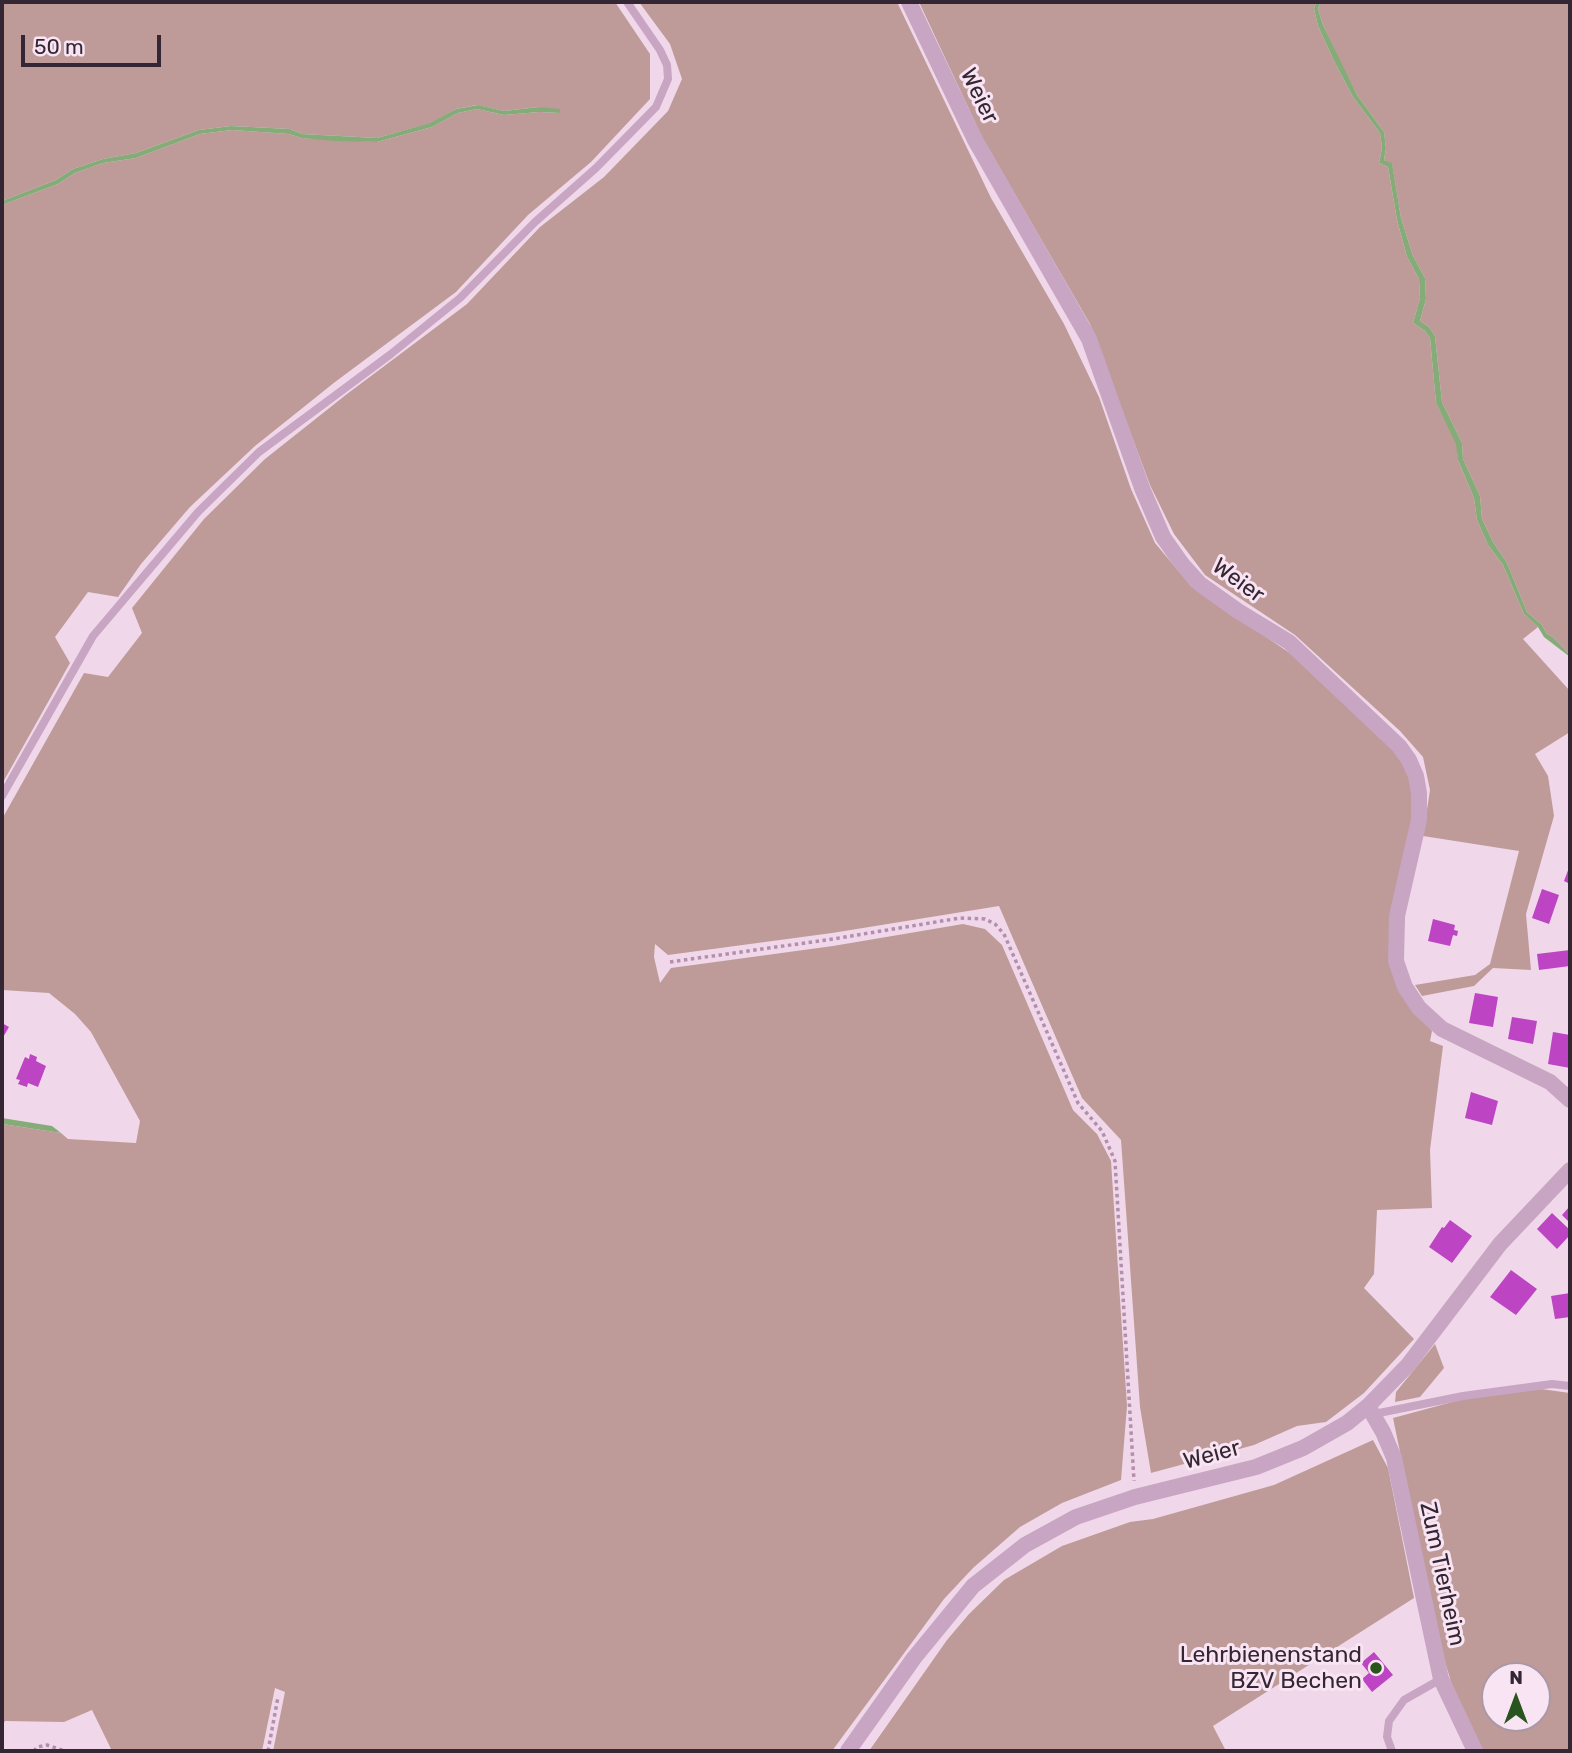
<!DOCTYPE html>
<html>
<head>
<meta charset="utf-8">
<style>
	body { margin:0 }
	#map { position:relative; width:1572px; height:1753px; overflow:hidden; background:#f0d8ea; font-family:Rubik,sans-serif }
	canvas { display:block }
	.frame { position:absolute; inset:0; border:4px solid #342633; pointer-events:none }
	.north { position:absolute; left:1481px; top:1662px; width:70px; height:70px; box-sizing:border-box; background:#f8e4f3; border:2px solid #aa98a6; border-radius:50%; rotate:0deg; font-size:19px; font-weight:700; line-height:28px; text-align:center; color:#342633 }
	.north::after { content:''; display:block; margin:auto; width:24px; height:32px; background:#29541d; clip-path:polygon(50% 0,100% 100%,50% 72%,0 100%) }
	.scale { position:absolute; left:21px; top:35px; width:140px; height:32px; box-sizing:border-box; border:4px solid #342633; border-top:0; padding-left:9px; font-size:21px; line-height:24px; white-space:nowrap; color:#342633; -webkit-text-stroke:5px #f8e4f3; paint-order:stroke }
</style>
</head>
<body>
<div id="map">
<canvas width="1572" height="1753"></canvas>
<div class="frame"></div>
<div class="north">N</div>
<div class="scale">50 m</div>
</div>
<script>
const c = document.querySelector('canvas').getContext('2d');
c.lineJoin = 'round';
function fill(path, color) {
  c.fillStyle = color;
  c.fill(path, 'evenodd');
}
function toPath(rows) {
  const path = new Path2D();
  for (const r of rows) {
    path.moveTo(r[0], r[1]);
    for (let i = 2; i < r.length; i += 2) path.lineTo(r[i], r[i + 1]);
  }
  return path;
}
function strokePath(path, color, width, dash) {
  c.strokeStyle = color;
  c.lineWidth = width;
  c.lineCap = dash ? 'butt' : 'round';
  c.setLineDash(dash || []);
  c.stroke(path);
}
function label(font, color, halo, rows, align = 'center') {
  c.font = font + ' Rubik,sans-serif';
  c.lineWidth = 6;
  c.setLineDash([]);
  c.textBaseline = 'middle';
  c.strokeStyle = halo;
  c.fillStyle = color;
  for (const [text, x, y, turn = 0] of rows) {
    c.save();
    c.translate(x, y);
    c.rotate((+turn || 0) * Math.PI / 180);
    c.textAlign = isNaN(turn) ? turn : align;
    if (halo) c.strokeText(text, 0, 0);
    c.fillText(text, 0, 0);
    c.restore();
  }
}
fill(toPath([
	[2,2,615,2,650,54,650,99,591,162,528,215,456,292,335,382,255,446,190,507,141,564,118,597,88,592,55,637,70,663,2,784,2,205,58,184,75,173,103,163,136,158,200,134,232,130,289,134,301,138,377,142,432,127,458,113,477,109,504,115,539,112,560,113,539,107,504,111,477,105,456,109,431,123,377,138,302,134,290,129,231,126,199,130,136,153,103,159,73,169,56,180,2,201],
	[639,2,897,2,991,198,1064,324,1099,397,1131,489,1155,543,1191,586,1300,660,1394,748,1410,777,1413,793,1400,989,1432,1031,1430,1041,1443,1046,1430,1150,1432,1208,1377,1210,1374,1274,1364,1288,1414,1339,1364,1393,1326,1422,1297,1426,1254,1445,1151,1473,1140,1407,1121,1140,1082,1098,999,906,832,933,668,955,655,944,654,957,660,983,671,968,833,946,963,924,985,929,1002,945,1073,1110,1097,1134,1111,1161,1127,1406,1121,1480,1062,1503,1020,1527,973,1568,944,1599,832,1751,273,1751,285,1692,275,1688,262,1751,112,1751,92,1710,64,1722,5,1721,2,1726,2,1124,61,1133,68,1139,136,1143,140,1121,91,1032,75,1014,49,993,2,990,2,819,84,673,108,677,142,633,132,608,204,519,265,459,347,394,467,304,540,227,604,177,668,111,682,79,670,44],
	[919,2,1316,2,1314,9,1318,26,1335,63,1353,97,1380,133,1382,148,1379,163,1388,167,1397,220,1407,257,1419,279,1420,298,1413,323,1425,331,1430,338,1436,403,1457,444,1458,460,1474,498,1477,520,1488,545,1503,565,1524,614,1538,627,1523,639,1570,691,1570,732,1535,754,1548,776,1554,816,1526,914,1531,970,1493,968,1474,986,1422,996,1415,985,1475,975,1490,964,1519,851,1423,836,1430,790,1423,757,1400,731,1295,635,1205,575,1174,534,1150,485,1090,324,982,137],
	[1320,2,1570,2,1570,655,1553,637,1547,634,1542,625,1527,612,1507,563,1493,542,1482,519,1480,496,1463,459,1462,443,1442,402,1435,336,1429,327,1420,321,1426,299,1425,278,1413,256,1401,218,1392,164,1384,160,1386,148,1384,132,1357,95,1342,66,1323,25,1318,9],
	[1435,1344,1444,1368,1420,1397,1395,1402,1396,1392],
	[1541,1389,1570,1393,1570,1751,1481,1751,1451,1682,1439,1641,1393,1418,1467,1398],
	[1495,1676,1537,1676,1537,1718,1495,1718],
	[1373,1440,1388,1468,1414,1598,1213,1726,1226,1751,869,1751,947,1640,969,1614,1004,1580,1062,1546,1130,1522,1153,1519,1274,1485]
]), '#be9b99');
fill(toPath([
	[1316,2,1320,2,1318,9,1323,25,1357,95,1384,132,1386,148,1384,160,1392,163,1401,218,1413,256,1425,278,1426,299,1420,321,1429,327,1435,336,1442,402,1462,443,1463,459,1480,496,1482,519,1493,542,1507,563,1527,612,1542,625,1547,634,1553,637,1570,655,1570,657,1544,637,1538,627,1524,614,1503,565,1488,545,1477,520,1474,498,1458,460,1456,444,1436,403,1430,338,1425,331,1413,323,1420,298,1419,279,1407,257,1397,220,1388,167,1379,163,1382,148,1380,133,1353,97,1335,63,1318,26,1314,9],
	[478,105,504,111,539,107,560,109,560,113,539,112,504,115,477,109,458,113,432,127,377,142,335,141,301,138,289,134,232,130,200,134,136,158,103,163,75,173,58,184,2,205,2,201,56,180,73,169,103,159,136,153,199,130,231,126,290,129,302,134,377,138,430,123,456,109],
	[2,1118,52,1126,61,1133,2,1124]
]), '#85ac78');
fill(toPath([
	[1570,865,1570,884,1564,881],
	[1542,889,1559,895,1549,924,1532,918],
	[1433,919,1455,925,1454,930,1458,931,1457,936,1453,935,1450,946,1428,941],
	[1570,950,1570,966,1539,970,1537,954],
	[1475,993,1498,997,1493,1027,1469,1023],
	[1512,1017,1537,1021,1533,1044,1508,1039],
	[2,1023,9,1027,2,1039],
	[1553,1032,1570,1035,1570,1068,1548,1064],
	[30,1054,37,1057,36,1061,46,1066,38,1087,28,1083,27,1087,18,1084,20,1080,16,1079,25,1057,29,1059],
	[1471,1092,1498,1101,1492,1125,1465,1118],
	[1570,1206,1570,1223,1562,1215],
	[1552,1213,1570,1230,1570,1235,1557,1249,1537,1229],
	[1450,1220,1472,1236,1452,1263,1429,1247,1442,1227,1444,1228],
	[1511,1270,1537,1289,1516,1315,1490,1297],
	[1570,1293,1570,1317,1555,1319,1551,1296],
	[1374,1652,1393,1675,1372,1692,1362,1679,1369,1673,1361,1663]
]), '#bd44c3');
strokePath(toPath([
	[670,962,833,939,960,918,985,919,995,924,1004,934,1078,1103,1102,1131,1115,1161,1134,1481],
	[34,1751,37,1747,47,1745,65,1751],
	[268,1751,278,1697]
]), '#b38fae', 3.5, [3.5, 3.5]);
strokePath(toPath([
	[2,796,93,636,198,512,259,452,391,354,460,298,535,222,596,168,656,107,668,79,667,65,660,50,627,2],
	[1374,1414,1463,1396,1552,1384,1570,1386],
	[1392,1751,1387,1737,1389,1721,1404,1700,1441,1679]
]), '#c8a5c2', 8);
strokePath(toPath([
	[909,2,975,140,1089,339,1142,488,1163,537,1182,564,1200,584,1238,611,1289,642,1399,746,1409,760,1416,776,1419,793,1419,820,1397,916,1396,961,1405,987,1419,1008,1442,1029,1550,1082,1570,1100],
	[1368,1406,1383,1432,1394,1458,1441,1679,1475,1751],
	[848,1751,914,1658,973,1586,1025,1545,1076,1517,1135,1497,1256,1467,1303,1448,1347,1423,1368,1406,1408,1365,1500,1244,1570,1170]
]), '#c8a5c2', 16);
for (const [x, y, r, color] of [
	[1376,1668,7,"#29541d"]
]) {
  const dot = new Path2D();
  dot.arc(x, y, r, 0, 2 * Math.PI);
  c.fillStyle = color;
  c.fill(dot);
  strokePath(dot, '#f8e4f3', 2.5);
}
label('23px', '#342633', '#f8e4f3', [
	["Weier",979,96,64],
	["Weier",1238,581,36],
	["Weier",1212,1455,-15],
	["Zum Tierheim",1442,1574,78]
]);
label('23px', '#342633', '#f8e4f3', [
	["Lehrbienenstand",1362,1655],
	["BZV Bechen",1362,1681]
], 'right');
</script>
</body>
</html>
